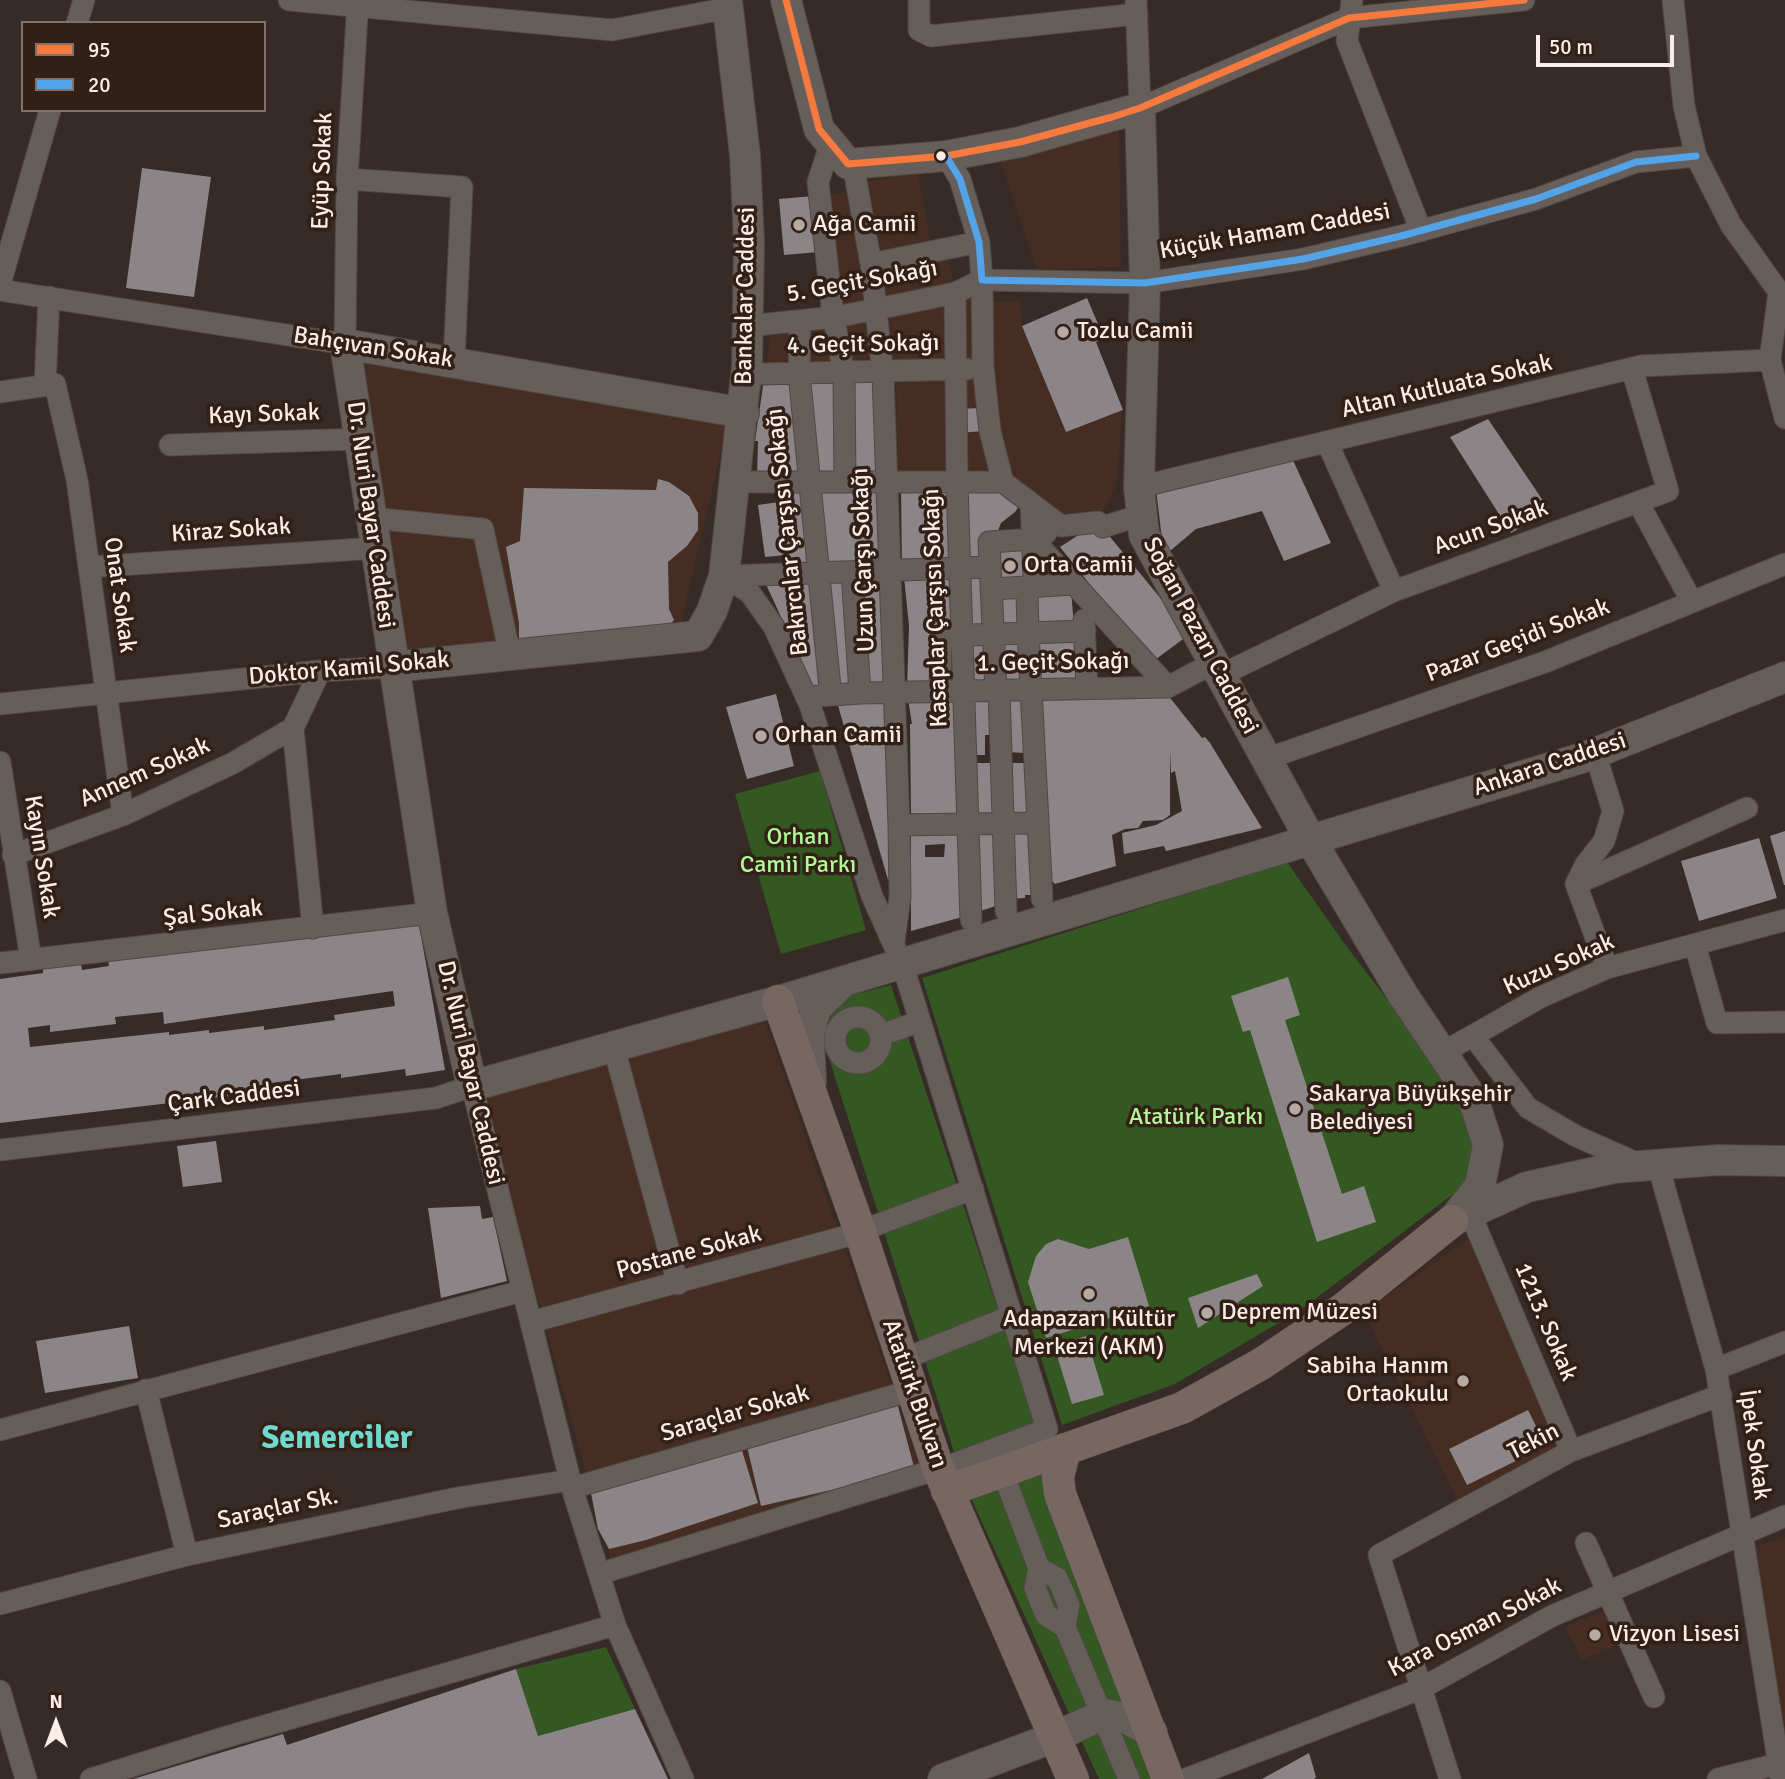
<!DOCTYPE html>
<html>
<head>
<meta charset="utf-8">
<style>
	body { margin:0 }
	#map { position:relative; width:1785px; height:1779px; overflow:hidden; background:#362b26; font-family:Signika,sans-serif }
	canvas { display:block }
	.legend { position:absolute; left:21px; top:21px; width:245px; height:91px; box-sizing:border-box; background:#321f16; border:2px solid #82716a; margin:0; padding:9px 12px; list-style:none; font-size:21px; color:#faede7 }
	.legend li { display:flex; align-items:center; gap:14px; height:35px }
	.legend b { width:35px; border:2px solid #82716a }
	.north { position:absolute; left:21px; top:1688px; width:70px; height:70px; -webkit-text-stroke:5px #321f16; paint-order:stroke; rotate:0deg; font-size:19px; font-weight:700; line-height:28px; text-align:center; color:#faede7 }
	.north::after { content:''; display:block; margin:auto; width:24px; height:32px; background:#faede7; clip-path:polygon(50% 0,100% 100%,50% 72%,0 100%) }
	.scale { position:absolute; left:1536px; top:35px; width:138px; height:32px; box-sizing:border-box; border:4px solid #faede7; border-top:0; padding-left:9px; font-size:21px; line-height:24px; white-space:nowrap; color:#faede7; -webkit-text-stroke:5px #321f16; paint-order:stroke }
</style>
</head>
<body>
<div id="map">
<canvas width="1785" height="1779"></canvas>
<ul class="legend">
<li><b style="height:9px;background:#f6793e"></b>95</li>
<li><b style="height:9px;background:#53a3e8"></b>20</li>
</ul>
<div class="north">N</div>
<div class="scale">50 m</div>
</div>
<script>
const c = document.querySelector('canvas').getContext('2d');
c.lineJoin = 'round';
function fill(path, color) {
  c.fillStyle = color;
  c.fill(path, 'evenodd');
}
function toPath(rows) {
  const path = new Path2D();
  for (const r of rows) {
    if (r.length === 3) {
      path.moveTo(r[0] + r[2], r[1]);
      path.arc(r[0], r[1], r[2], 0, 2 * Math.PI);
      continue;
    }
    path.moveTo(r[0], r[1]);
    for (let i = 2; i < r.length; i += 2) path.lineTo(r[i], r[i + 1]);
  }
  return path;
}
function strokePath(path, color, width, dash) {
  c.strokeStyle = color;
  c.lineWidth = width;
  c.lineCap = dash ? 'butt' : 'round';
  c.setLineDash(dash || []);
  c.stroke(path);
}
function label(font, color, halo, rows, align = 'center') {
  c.font = font + ' Signika,sans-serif';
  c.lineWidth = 7;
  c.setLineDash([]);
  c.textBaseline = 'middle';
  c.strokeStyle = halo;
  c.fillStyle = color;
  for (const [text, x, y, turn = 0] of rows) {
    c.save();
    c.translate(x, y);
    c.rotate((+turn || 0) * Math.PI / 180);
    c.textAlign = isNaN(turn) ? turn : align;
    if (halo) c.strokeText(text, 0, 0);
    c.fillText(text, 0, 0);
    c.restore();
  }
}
fill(toPath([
	[1119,129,1121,267,1037,270,1000,160],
	[918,172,931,247,878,256,864,182],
	[850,192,870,307,840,313,822,196],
	[947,254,955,289,885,303,879,268],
	[960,296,971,298,975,364,957,365],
	[951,300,952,365,894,366,886,311],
	[1020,301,1022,326,1066,432,1123,410,1116,486,1098,522,1065,514,1044,503,1022,484,1005,461,992,405,991,302],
	[871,315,877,367,848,368,842,321],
	[832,323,838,368,804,369,802,330],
	[796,331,795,369,766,370,770,336],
	[350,358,731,409,680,628,399,650],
	[975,369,993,478,961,481,958,371],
	[950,372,951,480,898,480,896,373],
	[764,1018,924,1479,615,1576,482,1099],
	[1468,1239,1560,1450,1458,1502,1363,1312],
	[1785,1537,1785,1727,1752,1548],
	[1610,1608,1625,1642,1582,1660,1565,1627]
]), '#452d21');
fill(toPath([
	[820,771,866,930,781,954,735,794],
	[1287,862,1344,943,1471,1110,1476,1143,1473,1179,1302,1309,1175,1384,1062,1425,922,978],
	[891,985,1042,1444,961,1474,827,1052,826,1017,834,999],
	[1042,1472,1161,1779,1099,1779,970,1496],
	[606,1647,635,1709,538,1736,516,1669]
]), '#335822');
fill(toPath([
	[142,168,211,177,194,297,126,288],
	[814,196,819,252,784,255,779,199],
	[1087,298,1104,338,1096,342,1123,410,1066,432,1022,326],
	[839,376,842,479,815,479,808,378],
	[849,376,876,376,880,478,850,478],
	[797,378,802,477,757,477,758,441,755,441,764,379],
	[981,408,983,431,959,433,957,409],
	[1488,419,1550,511,1511,533,1450,437],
	[1291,456,1331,543,1284,561,1262,511,1196,529,1164,556,1156,489],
	[658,479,669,482,689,496,698,513,698,530,687,546,668,562,669,609,674,620,665,630,519,642,519,623,506,547,520,541,524,488,656,490],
	[807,486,814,568,786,569,786,555,765,557,758,505,779,502,777,487],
	[815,487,882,487,885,566,821,567],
	[901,488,953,488,958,564,902,565],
	[962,488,986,488,1022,499,1016,511,1001,523,997,533,989,537,983,532,985,562,963,562],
	[1106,532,1190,634,1152,662,1060,547,1080,534],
	[1023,545,1026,583,998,586,995,548],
	[967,575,987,575,991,630,968,630],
	[958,576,961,622,935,632,935,688,907,688,909,626,904,577],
	[884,579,889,687,866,688,857,580],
	[848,581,857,687,833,688,826,582],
	[765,582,816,583,827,689,815,691],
	[1071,589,1074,627,1032,628,1031,593],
	[998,596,1023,596,1023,629,999,628],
	[998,635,1026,635,1023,683,1001,683],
	[1075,635,1079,681,1035,681,1033,636],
	[967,636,982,636,991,684,971,684],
	[776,694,794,766,747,779,726,707],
	[1035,694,1167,694,1202,738,1205,737,1210,743,1262,828,1166,851,1164,846,1124,854,1122,833,1156,825,1182,811,1175,771,1171,773,1170,750,1170,815,1163,820,1143,821,1138,828,1125,829,1112,835,1116,866,1055,884,1051,880],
	[1026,696,1025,753,1005,752,1001,697],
	[973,697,994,697,995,735,985,735,985,755,973,755],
	[961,698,965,821,915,821,915,814,911,813,910,724,912,724,908,699],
	[889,700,895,880,888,880,837,702],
	[973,763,995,763,998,820,973,821],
	[1005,763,1027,763,1034,820,1003,813],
	[1008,825,1031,825,1035,895,1025,895,1025,898,1010,899],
	[974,826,999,826,1002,904,977,912],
	[911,828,964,828,966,916,911,931],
	[945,844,944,857,925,857,925,845],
	[1785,831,1785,885,1784,885,1770,836],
	[1759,838,1777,898,1699,921,1681,861],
	[418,919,445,1070,406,1076,405,1069,341,1078,341,1074,271,1083,272,1091,0,1123,0,979,43,973,43,969,81,964,82,970,109,966,108,960,317,936],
	[393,991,395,1006,334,1015,335,1020,264,1030,264,1026,209,1033,209,1030,169,1035,169,1032,30,1047,28,1028,50,1025,50,1032,116,1024,115,1017,163,1012,164,1024],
	[1288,977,1300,1015,1285,1020,1342,1194,1364,1186,1376,1222,1317,1242,1250,1030,1243,1032,1231,996],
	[216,1141,222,1182,183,1187,177,1146],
	[480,1206,482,1219,493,1217,507,1281,441,1298,428,1208],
	[1128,1237,1149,1306,1046,1338,1028,1282,1036,1256,1046,1244,1058,1239,1089,1249],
	[1257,1274,1263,1286,1198,1328,1188,1298],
	[129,1326,138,1378,45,1393,36,1341],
	[1086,1336,1104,1395,1072,1404,1054,1346],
	[895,1395,915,1471,761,1506,746,1442],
	[1528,1410,1546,1446,1467,1485,1449,1449],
	[740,1444,758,1503,646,1540,609,1549,598,1529,590,1488],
	[516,1669,538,1736,635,1709,668,1779,133,1779,283,1734,287,1745],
	[1309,1753,1316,1777,1314,1779,1262,1779]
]), '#8c8587');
const street = toPath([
	[289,0,612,30,729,8],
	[919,0,919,30,931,36,1137,14],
	[1136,0,1140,108,1349,18,1524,0],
	[1352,0,1347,41,1421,231],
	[1673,0,1684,106,1696,156,1731,225,1779,292,1770,360,1785,418],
	[77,23,84,0],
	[831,143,818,182,832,307,844,376,845,482],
	[946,156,960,179,979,242,982,280,1145,283,1303,259,1401,236,1536,199,1636,162,1696,156],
	[853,164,871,264,883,375,899,825,900,897,894,941],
	[347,179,462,187,454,361],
	[871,264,979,242],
	[0,284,50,110],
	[0,290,345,344,347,179,358,0],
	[955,293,957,483,971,920],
	[800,321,799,373,830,688,827,694],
	[748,326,835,317,877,309,955,293,982,280,983,366,990,431,1003,482,1061,526,1098,522,1103,527,1141,515],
	[747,366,760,374,967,369],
	[45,385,49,297],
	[0,392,55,384,77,480,123,815],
	[1327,442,1394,591],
	[170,445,360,439],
	[736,482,1003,482],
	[1139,487,1641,366,1770,360],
	[1638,502,1692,602],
	[1031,505,1034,577,1027,594,1028,632,1042,899],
	[371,518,483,529,510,655],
	[1033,539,1168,687],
	[89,567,376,548],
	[852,572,860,693],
	[724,576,990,567],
	[993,589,1074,584],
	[1084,620,1087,689],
	[1219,676,1394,591,1668,491,1632,369],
	[996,691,989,542,1033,539,1046,533],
	[999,691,1006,911],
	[940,692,941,636,1085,631],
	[806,697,860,693,1168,687,1213,663],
	[0,704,320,671,392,667],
	[293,728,313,928],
	[293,728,320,671],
	[1266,759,1545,662,1785,564],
	[0,762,31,960],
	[899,825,1032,823],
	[13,855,123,815,233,763,293,728],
	[1576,884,1586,864,1604,841,1613,811,1595,753],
	[1695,945,1717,1023,1785,1022],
	[0,963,432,913],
	[1607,968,1576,884,1747,808],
	[858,1040,23],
	[881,1035,918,1022],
	[1473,1036,1528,1108,1576,1136,1639,1164],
	[614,1048,678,1284],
	[1442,1053,1541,997,1607,968,1785,920],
	[0,1150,436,1098,472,1086,572,1488,615,1625,683,1779],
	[1658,1165,1716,1369,1781,1779],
	[1470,1213,1571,1451],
	[531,1322,847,1236,973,1189],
	[901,1360,1011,1316],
	[1716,1369,1785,1342],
	[146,1390,187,1555],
	[0,1430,522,1291],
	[1002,1471,1039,1568,1035,1588,1046,1615,1065,1627,1129,1779],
	[572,1488,899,1394,910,1388],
	[1586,1543,1654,1697],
	[1039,1568,1057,1578,1069,1605,1065,1627],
	[599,1574,951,1465,1047,1429,902,963,872,896,810,705,774,627,750,593,724,576],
	[0,1604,187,1555,457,1498,571,1480],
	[0,1691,26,1779],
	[91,1779,226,1737,615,1625],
	[1186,1779,1420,1689,1552,1616,1785,1516],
	[1450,1779,1379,1555,1571,1451,1721,1395],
	[1718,1779,1778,1764]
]);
const secondary = toPath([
	[786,0,819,129,848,164,946,156,1020,142,1140,108,1145,283,1139,487,1144,535,1310,839,1403,995,1474,1101,1488,1145,1480,1186,1452,1221],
	[744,413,345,344,432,913,472,1086,778,1001,1585,757,1785,677],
	[392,667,698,636,712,611,724,576,747,366,749,243,745,155,727,0],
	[811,1082,809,1035,816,1008,842,983],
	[1459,1218,1527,1187,1614,1168,1718,1160,1785,1161],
	[943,1779,1055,1737,1104,1714,1125,1718,1152,1732]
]);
const primary = toPath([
	[778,1001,860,1231,938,1468,1073,1779],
	[1065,1449,1058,1477,1060,1494,1168,1779],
	[947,1491,1182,1408,1261,1364,1343,1309,1452,1221]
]);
strokePath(street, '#514743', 23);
strokePath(secondary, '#514743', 32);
strokePath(primary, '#514743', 33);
strokePath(street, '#665e5a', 21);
strokePath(secondary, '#665e5a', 30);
strokePath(primary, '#776662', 32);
strokePath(toPath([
	[786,0,819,129,848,164,946,156,1020,142,1112,117,1140,108,1349,18,1524,0]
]), '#f6793e', 7);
strokePath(toPath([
	[946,156,960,179,979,242,982,280,1145,283,1303,259,1401,236,1536,199,1636,162,1696,156]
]), '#53a3e8', 7);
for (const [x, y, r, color] of [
	[941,156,6,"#faede7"],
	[799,225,7,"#b5a9a3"],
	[1063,332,7,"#b5a9a3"],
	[1010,566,7,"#b5a9a3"],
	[761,736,7,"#b5a9a3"],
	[1295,1109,7,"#b5a9a3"],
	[1089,1294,7,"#b5a9a3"],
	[1207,1313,7,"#b5a9a3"],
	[1463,1381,7,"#b5a9a3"],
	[1595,1635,7,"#b5a9a3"]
]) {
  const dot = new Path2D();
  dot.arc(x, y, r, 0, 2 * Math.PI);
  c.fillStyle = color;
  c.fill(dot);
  strokePath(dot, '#321f16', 2.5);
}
label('24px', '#faede7', '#321f16', [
	["Eyüp Sokak",323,171,-88],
	["Küçük Hamam Caddesi",1275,232,-10],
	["5. Geçit Sokağı",862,282,-10],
	["Bankalar Caddesi",746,296,-89],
	["4. Geçit Sokağı",863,345,-1],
	["Bahçıvan Sokak",373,348,9],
	["Altan Kutluata Sokak",1447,387,-13],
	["Kayı Sokak",264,415,-2],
	["Dr. Nuri Bayar Caddesi",370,515,82],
	["Acun Sokak",1491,528,-20],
	["Kiraz Sokak",231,531,-4],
	["Bakırcılar Çarşısı Sokağı",788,532,-96],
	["Uzun Çarşı Sokağı",864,560,-92],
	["Onat Sokak",119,595,82],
	["Kasaplar Çarşısı Sokağı",936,608,-92],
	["Soğan Pazarı Caddesi",1200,636,62],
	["Pazar Geçidi Sokak",1518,641,-21],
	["1. Geçit Sokağı",1053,663,-1],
	["Doktor Kamil Sokak",349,669,-5],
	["Ankara Caddesi",1550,765,-18],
	["Annem Sokak",145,773,-24],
	["Kayın Sokak",41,857,81],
	["Şal Sokak",213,914,-6],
	["Kuzu Sokak",1559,965,-24],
	["Dr. Nuri Bayar Caddesi",470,1073,77],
	["Çark Caddesi",234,1097,-7],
	["Postane Sokak",689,1253,-15],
	["1213. Sokak",1545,1322,67],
	["Atatürk Bulvarı",914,1394,71],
	["Saraçlar Sokak",735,1414,-16],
	["Tekin",1534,1442,-27],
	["İpek Sokak",1754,1445,82],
	["Saraçlar Sk.",278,1509,-12],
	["Kara Osman Sokak",1475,1628,-27]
]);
label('24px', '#faede7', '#321f16', [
	["Ağa Camii",813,225],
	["Tozlu Camii",1077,332],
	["Orta Camii",1024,566],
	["Orhan Camii",775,736],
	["Sakarya Büyükşehir",1309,1095],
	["Belediyesi",1309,1123],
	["Deprem Müzesi",1221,1313],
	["Adapazarı Kültür",1089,1320,"center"],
	["Merkezi (AKM)",1089,1348,"center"],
	["Sabiha Hanım",1449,1367,"right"],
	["Ortaokulu",1449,1395,"right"],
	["Vizyon Lisesi",1609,1635]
], 'left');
label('24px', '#b2f998', '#321f16', [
	["Orhan",798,838],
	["Camii Parkı",798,866],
	["Atatürk Parkı",1196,1118]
]);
label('bold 32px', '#70d9cd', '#321f16', [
	["Semerciler",337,1440]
]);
</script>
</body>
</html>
